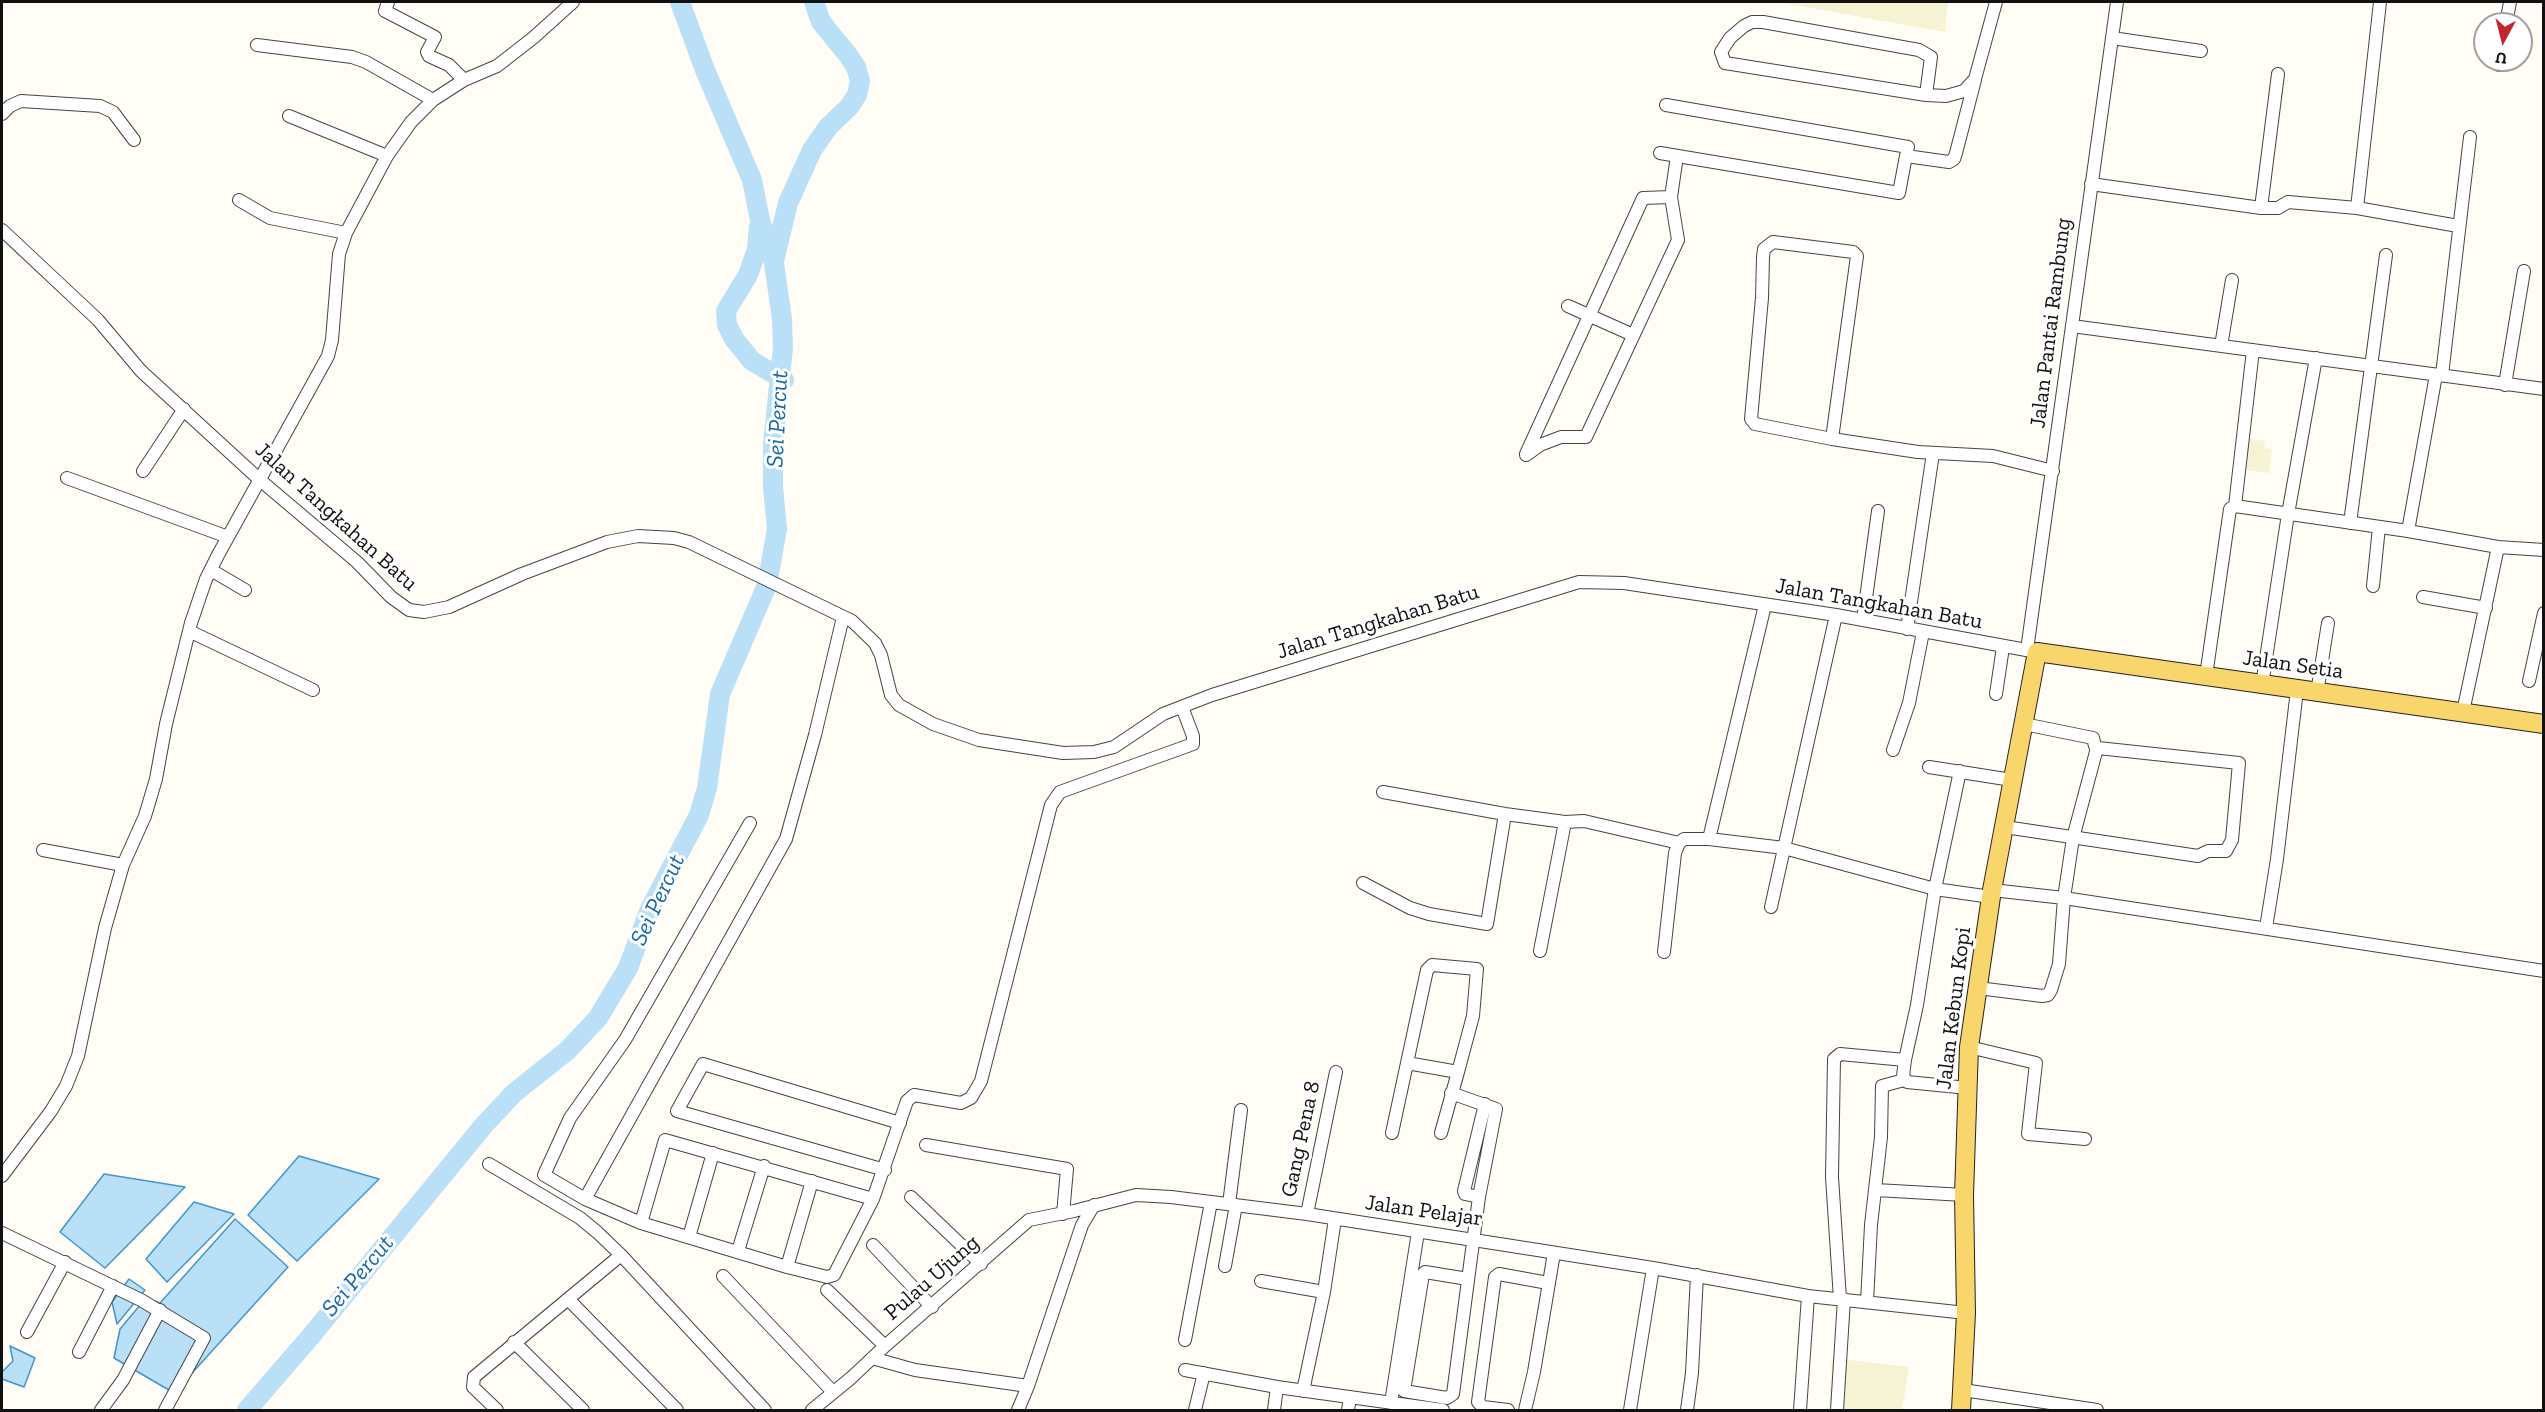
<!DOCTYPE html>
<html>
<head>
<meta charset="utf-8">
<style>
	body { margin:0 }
	#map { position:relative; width:2545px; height:1412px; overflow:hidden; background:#fffdf5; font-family:"Zilla Slab",serif }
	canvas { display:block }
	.frame { position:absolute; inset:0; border:3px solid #111; pointer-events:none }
	.north { position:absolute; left:2473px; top:12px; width:60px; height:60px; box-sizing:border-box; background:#fff; border:2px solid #a0a0a0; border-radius:50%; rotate:187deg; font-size:16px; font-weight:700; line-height:24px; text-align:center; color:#111 }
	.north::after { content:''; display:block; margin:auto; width:21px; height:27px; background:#c4262e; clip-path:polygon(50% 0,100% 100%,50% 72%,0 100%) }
</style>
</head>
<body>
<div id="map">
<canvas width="2545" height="1412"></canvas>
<div class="frame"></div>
<div class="north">U</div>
</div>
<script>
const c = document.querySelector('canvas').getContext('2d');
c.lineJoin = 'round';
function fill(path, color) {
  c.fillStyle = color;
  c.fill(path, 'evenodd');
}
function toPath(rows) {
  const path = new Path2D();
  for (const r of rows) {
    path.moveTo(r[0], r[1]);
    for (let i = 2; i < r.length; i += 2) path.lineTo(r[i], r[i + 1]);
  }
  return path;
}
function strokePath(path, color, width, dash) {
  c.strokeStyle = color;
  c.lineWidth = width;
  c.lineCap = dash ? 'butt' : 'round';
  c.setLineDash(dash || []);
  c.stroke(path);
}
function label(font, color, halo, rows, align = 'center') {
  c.font = font + ' "Zilla Slab",serif';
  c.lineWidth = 6;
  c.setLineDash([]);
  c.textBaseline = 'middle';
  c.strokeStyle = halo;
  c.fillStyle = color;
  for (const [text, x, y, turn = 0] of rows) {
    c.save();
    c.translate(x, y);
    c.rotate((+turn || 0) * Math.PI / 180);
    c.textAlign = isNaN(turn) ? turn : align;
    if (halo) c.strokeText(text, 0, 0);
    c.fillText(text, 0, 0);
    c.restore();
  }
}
fill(toPath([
	[1777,2,1948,2,1945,32],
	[2242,438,2265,441,2264,448,2272,449,2269,473,2238,469],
	[1832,1358,1909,1367,1902,1410,1829,1410]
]), '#f6f3d4');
const water = toPath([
	[299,1156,379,1179,297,1261,248,1215,299,1156],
	[104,1174,185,1187,105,1268,60,1232,104,1174],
	[194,1202,234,1214,167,1282,146,1259,194,1202],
	[235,1219,288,1267,174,1393,114,1358,120,1329,146,1298,160,1303,235,1219],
	[129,1279,145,1290,117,1324,112,1302,129,1279],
	[10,1346,35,1358,24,1387,2,1379,2,1372,13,1361,10,1346]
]);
fill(water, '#b9e0f7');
strokePath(water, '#3f96cf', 1.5);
strokePath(toPath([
	[759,226,757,249,748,275,726,311,727,325,734,339,752,361,784,380],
	[774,261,788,203,812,150,828,127,849,107,857,95,860,81,856,67,848,55,821,22,814,2],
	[247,1410,311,1336,484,1125,514,1093,568,1050,598,1018,628,968,650,909,699,815,707,788,720,694,767,585,777,529,773,487,773,444,783,348,782,319,774,263,760,220,752,180,705,70,680,2]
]), '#b9e0f7', 20);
const minor = toPath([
	[388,2,385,11,435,37,427,52,429,56,449,65,464,80],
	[2506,24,2510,2],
	[2112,38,2201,51],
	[257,45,352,57,366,62,433,100],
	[2499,65,2500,60],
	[1926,95,1931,57,1919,50,1763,22,1752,22,1744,26,1730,38,1721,52,1725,63,1926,95,1946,96,1964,91,1975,79,1996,2],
	[1666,105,1908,147,1906,156,1949,162,1954,159,1956,153,1975,80],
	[2,114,10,106,21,101,100,106,113,112,134,140],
	[289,116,387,156],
	[1660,153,1899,193,1906,156],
	[2091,184,2261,208,2278,208,2288,202,2357,208,2458,226],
	[239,200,270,218,346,233],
	[2261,208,2278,74],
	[2357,208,2380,2],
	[2,230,98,320,141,371,260,480,357,562,391,597,409,610,424,612,449,607,522,574,607,542,638,536,674,538,689,542,852,621,875,643,881,655,891,695,899,705,933,724,979,740,1063,753,1094,752,1114,747,1163,714,1212,695,1579,582,1624,583,1836,615,2037,652],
	[1568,306,1633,335],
	[2072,326,2544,389],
	[2221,346,2232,280],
	[2442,375,2470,137],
	[2505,385,2524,271],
	[1832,439,1857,256,1853,252,1773,242,1764,249,1763,257,1762,298,1751,419,1755,424,1832,439,1918,452,1993,456,2053,471],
	[1526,454,1643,198,1671,197],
	[1526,455,1540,445,1561,437,1586,437,1678,240,1671,197,1677,156],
	[143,471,184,409],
	[67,478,228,537],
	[2235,506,2408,531,2498,547,2544,550],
	[2350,523,2386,255],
	[2408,531,2436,375],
	[211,570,245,590],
	[2373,586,2379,527],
	[2423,597,2486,608],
	[1863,620,1878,511],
	[1907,629,1933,453],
	[189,631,313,690],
	[2027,650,2117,2],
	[2206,676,2230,509,2235,506,2253,350],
	[2529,681,2544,613],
	[2262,685,2288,514,2316,358],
	[2317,693,2328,623],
	[1996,694,2003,647],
	[2463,712,2498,547],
	[1893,750,1909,703,1923,632],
	[1929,767,2012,780],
	[1960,771,1935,889,1917,1005,1905,1060,1903,1076,1907,1082,1968,1088],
	[1383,792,1505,814,1565,822,1584,821,1679,843],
	[2005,827,2198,856,2208,851,2226,851,2232,840,2239,763,2098,748,2095,746,2093,738,2024,724],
	[1709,839,1765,605],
	[43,850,123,865],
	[1363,883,1410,908,1429,914,1487,924,1505,814],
	[1992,890,2064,898,2544,971],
	[1771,907,1836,615],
	[2266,928,2277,859,2297,690],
	[1540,951,1565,822],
	[1664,952,1675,853,1679,843,1684,839,1709,839,1784,848,1935,889,1991,897],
	[1978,988,2042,996,2048,995,2051,990,2059,964,2064,898,2073,838,2097,748],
	[1969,1047,2036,1063,2028,1134,2085,1139],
	[1407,1063,1458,1072,1441,1133],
	[1451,1093,1496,1109,1479,1197,1453,1394,1447,1398,1404,1391,1423,1274,1425,1272,1468,1279],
	[1392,1133,1427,970,1432,965,1477,969,1473,1016,1458,1072],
	[926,1145,1067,1169,1063,1214],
	[489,1164,580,1218,597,1232,621,1255,765,1410],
	[885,1170,677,1111,703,1064,900,1123],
	[2,1176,51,1111,66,1086,78,1056,105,928,123,865,145,816,156,779,166,724,191,623,206,579,218,555,328,356,332,340,339,254,346,233,387,156,411,122,433,100,464,80,497,66,533,38,573,2],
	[1876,1190,1964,1195],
	[911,1197,981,1264],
	[1479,1197,1465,1194,1464,1191,1485,1104],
	[585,1199,786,839,815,735,843,617],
	[873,1199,665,1140,641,1223,787,1267,827,1277,834,1275,873,1199,907,1101,914,1095,961,1103,971,1098,981,1081,1051,805,1060,792,1193,744,1193,736,1182,707],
	[1229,1204,1241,1110],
	[1307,1214,1336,1072],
	[641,1223,585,1199,544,1175,570,1118,625,1040,750,823],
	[2,1233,141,1300,204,1338,165,1410],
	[689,1237,713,1153],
	[873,1245,932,1307],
	[738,1251,764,1166],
	[1225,1266,1236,1205],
	[787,1267,812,1181],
	[723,1276,833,1392],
	[1261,1281,1324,1292],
	[827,1290,885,1346],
	[568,1299,677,1410],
	[1840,1299,1832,1177,1834,1059,1840,1054,1905,1060],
	[1867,1302,1871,1225,1881,1137,1882,1086,1904,1080],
	[27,1332,65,1262],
	[1185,1340,1211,1202],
	[514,1342,583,1410],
	[79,1352,113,1286],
	[872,1358,915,1370,1028,1386],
	[1185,1370,1277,1387,1443,1410],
	[1963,1390,2097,1410],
	[1303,1391,1324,1292,1335,1219],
	[1391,1403,1418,1232],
	[101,1410,123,1380,160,1310],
	[497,1410,473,1387,474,1377,621,1255],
	[812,1410,851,1378,885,1346,1029,1220,1074,1211,1136,1195,1171,1197,1307,1214,1653,1268,1808,1296,1966,1313],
	[1018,1410,1028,1386,1082,1225,1094,1205],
	[1195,1410,1204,1373],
	[1274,1410,1277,1387],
	[1348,1410,1350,1397],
	[1508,1410,1483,1407,1478,1402,1495,1277,1499,1274,1548,1283],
	[1525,1410,1534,1372,1554,1253],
	[1630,1410,1653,1268],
	[1687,1410,1692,1373,1697,1275],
	[1800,1410,1808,1296],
	[1837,1410,1844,1299]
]);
const primary = toPath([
	[1961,1410,1966,1313,1964,1195,1969,1047,1992,890,2037,652,2544,724]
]);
strokePath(minor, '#444', 14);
strokePath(primary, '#222', 20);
strokePath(minor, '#fff', 12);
strokePath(primary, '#f9d66b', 18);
label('22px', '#111', '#fff', [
	["Jalan Pantai Rambung",2051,323,-83],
	["Jalan Tangkahan Batu",336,517,42],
	["Jalan Tangkahan Batu",1879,604,10],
	["Jalan Tangkahan Batu",1378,622,-17],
	["Jalan Setia",2293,665,8],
	["Jalan Kebun Kopi",1954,1008,-83],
	["Gang Pena 8",1301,1139,-78],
	["Jalan Pelajar",1424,1211,8],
	["Pulau Ujung",932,1278,-41]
]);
label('italic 24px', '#1768a6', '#fff', [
	["Sei Percut",778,419,-87],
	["Sei Percut",658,900,-65],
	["Sei Percut",358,1276,-50]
]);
</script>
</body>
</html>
